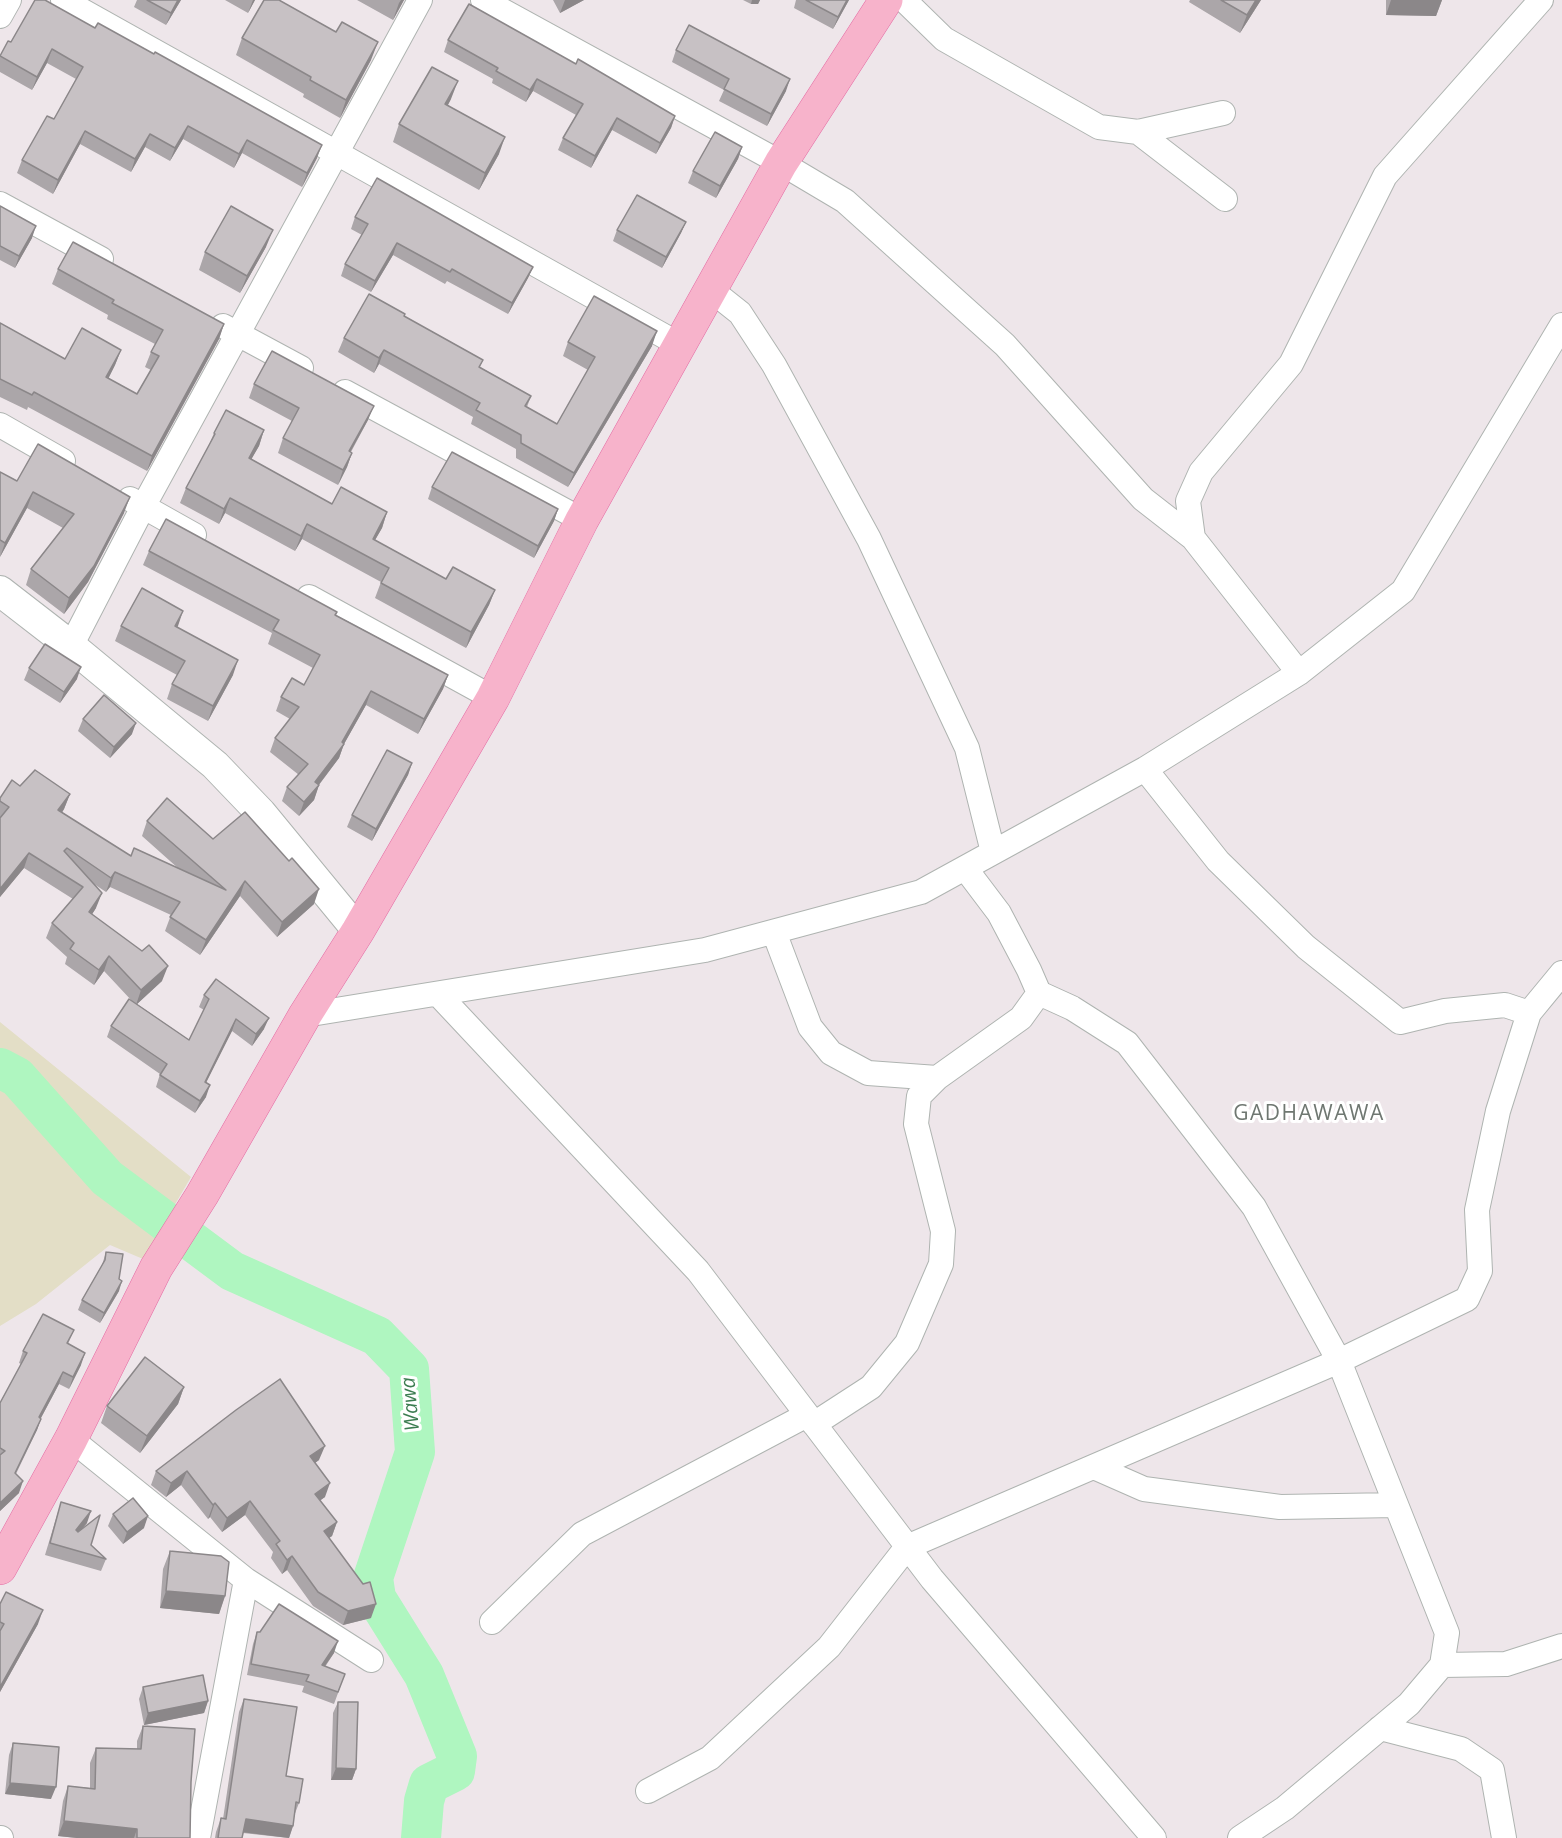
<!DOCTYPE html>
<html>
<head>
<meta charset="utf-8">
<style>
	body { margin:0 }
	canvas { display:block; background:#eee6ea }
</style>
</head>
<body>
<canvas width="1562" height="1838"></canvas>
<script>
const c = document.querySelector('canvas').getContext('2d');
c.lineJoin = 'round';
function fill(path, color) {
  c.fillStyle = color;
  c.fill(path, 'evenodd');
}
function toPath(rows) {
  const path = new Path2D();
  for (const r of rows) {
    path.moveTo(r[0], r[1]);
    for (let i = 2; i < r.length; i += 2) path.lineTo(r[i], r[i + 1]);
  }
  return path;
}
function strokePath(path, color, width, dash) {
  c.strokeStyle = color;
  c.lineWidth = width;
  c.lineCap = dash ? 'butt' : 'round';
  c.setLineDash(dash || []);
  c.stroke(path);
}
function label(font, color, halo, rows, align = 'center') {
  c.font = font + ' "Open Sans",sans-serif';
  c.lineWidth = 6;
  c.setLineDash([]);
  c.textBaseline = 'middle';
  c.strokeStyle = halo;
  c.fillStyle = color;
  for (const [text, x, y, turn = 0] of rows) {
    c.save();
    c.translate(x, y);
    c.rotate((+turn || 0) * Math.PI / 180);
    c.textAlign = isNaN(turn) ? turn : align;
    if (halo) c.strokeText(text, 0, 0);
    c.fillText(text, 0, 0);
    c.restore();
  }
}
fill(toPath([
	[0,1022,191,1177,143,1259,110,1245,36,1304,0,1326]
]), '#e3dec6');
strokePath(toPath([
	[0,1068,17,1077,107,1178,232,1271,377,1336,409,1369,415,1452,373,1578,376,1598,424,1675,457,1756,455,1771,429,1784,424,1801,421,1838]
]), '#aff6c0', 40);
const minor = toPath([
	[63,0,680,345],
	[483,0,781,163,845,201,1005,345,1143,499,1193,538],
	[904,0,944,39,1099,127,1138,132,1223,113],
	[0,16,9,0],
	[1138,132,1225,199],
	[0,204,101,259],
	[711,290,740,313,774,365,869,539,967,748,993,852],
	[223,326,301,368],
	[345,392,582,520],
	[0,425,63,461],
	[130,499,194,535],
	[309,597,493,698],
	[71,646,143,507,420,0],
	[1299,673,1193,538,1188,501,1201,472,1291,364,1385,176,1541,0],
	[1145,769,1218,861,1306,947,1400,1022,1445,1011,1505,1005,1529,1013],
	[774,932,810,1027,831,1053,868,1073,937,1078],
	[1039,993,1072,1008,1127,1043,1254,1207,1339,1361,1447,1633,1442,1665,1409,1704,1285,1808,1240,1838],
	[438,994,698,1271,932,1579,1154,1838],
	[305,1015,705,950,921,892,1145,769,1299,673,1403,591,1562,325],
	[814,1424,871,1387,907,1343,941,1264,943,1231,916,1124,919,1096,937,1078,1021,1018,1039,993,1029,970,999,913,965,868],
	[71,1439,246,1580,371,1660],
	[1094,1467,1144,1489,1280,1507,1396,1505],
	[492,1622,582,1534,807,1415],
	[1442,1665,1506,1664,1562,1646],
	[1380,1728,1461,1749,1492,1770,1504,1838],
	[648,1791,710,1758,829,1647,907,1547,1339,1361,1467,1299,1480,1271,1477,1210,1498,1111,1529,1013,1562,973],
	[0,1838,1,1838],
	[198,1838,246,1580]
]);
const tertiary = toPath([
	[0,591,71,646,215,765,261,813,358,931]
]);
const primary = toPath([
	[0,1568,71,1439,156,1268,202,1195,305,1015,358,931,493,698,582,520,781,163,886,0]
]);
strokePath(minor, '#afb4b1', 26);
strokePath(tertiary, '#afb4b1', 32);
strokePath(primary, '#e36ba3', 34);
strokePath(minor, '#fff', 24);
strokePath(tertiary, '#fff', 30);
strokePath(primary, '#f7b3cb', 33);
fill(toPath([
	[35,0,317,158,302,187,242,153,234,168,183,139,170,161,145,147,131,172,80,144,53,194,17,173,22,160,54,119,76,79,47,63,32,90,0,72,0,56,11,42],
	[137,0,181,0,166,25,134,7],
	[225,0,255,0,248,13],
	[357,0,404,0,393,20],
	[553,0,584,0,560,13],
	[743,0,760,0,758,4,751,4],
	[796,0,849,0,833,29,794,8],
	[1190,0,1261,0,1240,33,1189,2],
	[1386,0,1442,0,1436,16,1386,15],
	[242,38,371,60,340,118,303,97,304,94,236,55],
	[448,40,576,64,675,116,671,128,656,154,612,130,591,168,558,150,563,138,576,115,533,91,526,102,492,83,493,79,444,52],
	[676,50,786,91,767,126,719,101,724,90,672,62],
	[451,99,448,105,499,154,479,190,393,142,399,124],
	[742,147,738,159,716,198,688,183,693,171],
	[0,206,32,238,15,268,0,260],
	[355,217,533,267,528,278,508,314,447,281,445,284,393,255,371,292,341,276,345,264,362,235,351,229],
	[686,222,681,233,662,268,613,241,617,230],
	[266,247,240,293,199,270,205,252],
	[58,269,224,324,219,339,147,471,28,407,27,410,0,397,0,323,65,359,121,350,115,365,108,379,137,394,151,370,145,367,151,352,155,344,107,319,108,315,52,284],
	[404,316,483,360,480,367,531,396,527,407,557,424,588,370,563,356,568,342,652,346,568,487,516,458,516,449,471,424,473,417,379,364,374,373,338,352,344,338],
	[254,384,368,420,351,452,352,453,347,467,338,485,278,453,283,438,292,421,249,398],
	[264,430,259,446,251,459,332,504,387,512,382,528,375,540,446,579,495,590,489,605,466,648,375,598,381,582,302,539,295,551,225,513,219,524,180,503,186,488,209,445,214,433],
	[0,472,17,481,124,513,88,582,64,614,26,585,31,569,63,528,27,508,0,557],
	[432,487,558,509,554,521,534,558,428,499],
	[149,551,337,612,336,615,448,675,443,689,418,734,366,705,344,744,339,758,319,785,314,800,299,816,282,801,287,787,299,775,270,752,275,738,290,719,276,711,281,697,304,685,313,668,268,644,272,633,143,565],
	[121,626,177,627,233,675,208,721,167,699,172,684,177,675,115,641],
	[29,668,77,679,60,703,24,680],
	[83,719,132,734,110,758,78,731],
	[412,763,408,775,372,841,347,827,352,815],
	[20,786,70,794,64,809,62,813,131,856,179,869,142,836,147,821,213,839,314,904,277,937,240,896,200,955,165,931,171,915,110,887,106,892,94,884,96,908,92,914,162,981,137,1004,189,1040,204,1010,199,1007,204,995,264,1029,252,1046,232,1031,206,1082,206,1097,195,1113,156,1087,160,1074,107,1037,111,1026,132,1001,104,971,94,985,65,964,67,957,46,938,52,923,73,899,24,868,0,897,0,798],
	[106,1252,119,1291,100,1323,78,1310,82,1300,102,1265],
	[74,1330,68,1344,81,1365,69,1389,59,1384,41,1418,37,1430,16,1474,19,1493,0,1511,0,1403,21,1364,19,1363,23,1351],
	[184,1387,178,1404,140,1453,101,1423,107,1406],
	[319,1460,315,1463,325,1497,320,1500,337,1522,332,1536,329,1538,371,1618,343,1625,313,1606,287,1570,282,1574,271,1558,273,1552,245,1515,222,1532,210,1517,208,1519,181,1485,166,1497,151,1485,156,1471],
	[61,1502,87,1523,81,1529,91,1545,106,1559,101,1571,45,1555],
	[113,1514,144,1528,123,1544,108,1526],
	[170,1551,225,1596,219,1614,160,1608,163,1569],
	[0,1604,38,1624,0,1692],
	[257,1632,334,1653,325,1667,345,1674,334,1704,302,1692,304,1686,247,1675,253,1644],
	[143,1687,208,1701,204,1713,144,1725,139,1699],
	[244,1699,286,1776,299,1803,294,1816,293,1826,289,1838,243,1833,242,1838,215,1838,216,1832,221,1818,223,1819,239,1712],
	[338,1702,356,1769,352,1780,331,1780,333,1713],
	[143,1726,191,1782,190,1838,77,1838,58,1836,63,1801,68,1786,90,1788,90,1763,96,1748,137,1749,137,1741],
	[13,1743,51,1799,5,1794,9,1755]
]), '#aba6a9');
fill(toPath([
	[178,0,181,0,166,25,171,13],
	[253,0,255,0,248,13],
	[401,0,404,0,393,20,399,3],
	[565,0,584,0,560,13],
	[752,0,760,0,758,4,751,4],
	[847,0,849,0,833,29,838,17],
	[1256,0,1261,0,1240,33,1247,15],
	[1391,0,1442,0,1436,16,1386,15],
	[378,42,371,60,340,118,346,100],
	[52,49,47,63,32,90,37,77],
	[537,79,533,91,526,102,530,90],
	[790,79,786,91,767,126,771,114],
	[458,81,451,99,439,121,445,104],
	[675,116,671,128,656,154,660,143],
	[617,118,612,130,591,168,595,156],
	[188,126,183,139,170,161,175,148],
	[85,131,80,144,53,194,58,180],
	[150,134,145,147,131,172,135,159],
	[505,137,499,154,479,190,485,173],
	[247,140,242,153,234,168,239,154],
	[322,145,317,158,302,187,307,173],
	[742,147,738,159,716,198,720,186],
	[686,222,681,233,662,268,666,257],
	[36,226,32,238,15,268,19,256],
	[273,230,266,247,240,293,247,276],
	[397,243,393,255,371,292,375,281],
	[533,267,528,278,508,314,512,303],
	[224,324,219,339,147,471,152,456],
	[657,331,652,346,568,487,574,473],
	[121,350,115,365,101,393,106,377],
	[384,350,379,364,374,373,379,358],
	[374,406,368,420,343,465,349,451],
	[264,430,259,446,243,474,249,458],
	[352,453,347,467,338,485,343,470],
	[33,492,27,508,0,557,5,543],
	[130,497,124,513,88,582,64,614,69,598],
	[230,498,225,513,219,524,224,509],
	[558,509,554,521,534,558,538,546],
	[387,512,382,528,367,554,373,539],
	[307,524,302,539,295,551,301,536],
	[495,590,489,605,466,648,471,632],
	[183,611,178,626,170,640,175,626],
	[238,660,233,675,208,721,213,706],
	[81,667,77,679,60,703,64,692],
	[448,675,443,689,418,734,424,719],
	[371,691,366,705,344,744,339,758,311,795,319,785,314,800,299,816,304,802,315,782,342,742],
	[136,723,132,734,110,758,114,747],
	[412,763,408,775,372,841,376,829],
	[70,794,64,809,53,825,58,810],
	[29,853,24,868,0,897,0,889],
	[115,872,110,887,106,892,111,878],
	[245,881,240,896,200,955,206,940],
	[319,889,314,904,277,937,282,922],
	[102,893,96,908,84,927,89,912],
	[109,956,104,971,94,985,99,970],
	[168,966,162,981,136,1005,141,990],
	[269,1018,264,1029,252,1046,256,1034],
	[236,1019,232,1031,201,1093,205,1082],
	[210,1085,206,1097,195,1113,200,1101],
	[122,1281,119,1291,100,1323,104,1313],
	[85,1353,81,1365,69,1389,73,1377],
	[63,1372,59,1384,35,1429,39,1417],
	[184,1387,178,1404,140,1453,147,1436],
	[41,1419,37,1430,10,1484,15,1473],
	[325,1446,319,1460,305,1470,310,1456],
	[187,1471,181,1485,166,1497,171,1483],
	[23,1481,19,1493,0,1511,0,1503],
	[330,1483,325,1497,310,1508,315,1494],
	[250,1501,245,1515,222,1532,227,1518],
	[215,1503,210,1517,208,1519,213,1505],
	[91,1511,87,1523,72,1541,76,1530],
	[148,1516,144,1528,123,1544,127,1532],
	[337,1522,332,1536,319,1545,324,1531],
	[292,1556,287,1570,282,1574,287,1560],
	[166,1591,225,1596,219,1614,160,1608],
	[376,1604,371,1618,343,1625,348,1611],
	[43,1610,38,1624,0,1692,0,1687],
	[338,1641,334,1653,317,1677,322,1665],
	[208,1701,204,1713,144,1725,148,1713],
	[336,1768,356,1769,352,1780,331,1780],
	[10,1783,56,1787,51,1799,5,1794],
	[246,1819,293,1826,289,1838,241,1832],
	[64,1821,137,1829,134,1838,77,1838,58,1836]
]), '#8b8789');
const building = toPath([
	[35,0,45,0,95,28,98,23,154,54,155,52,322,145,307,173,247,140,239,154,188,126,175,148,150,134,135,159,85,131,58,180,22,160,47,116,54,119,83,67,52,49,37,77,0,56,8,41,11,42,35,0],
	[147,0,178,0,171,13,147,0],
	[264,0,279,0,336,32,342,22,378,42,346,100,310,80,311,77,242,38,264,0],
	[806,0,847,0,838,17,806,0],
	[1221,0,1256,0,1247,15,1221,0],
	[469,4,576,64,578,59,675,116,660,143,617,118,595,156,563,138,583,104,537,79,530,90,496,71,498,68,448,40,469,4],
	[689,25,790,79,771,114,724,89,729,79,676,50,689,25],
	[432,67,458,81,445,104,505,137,485,173,399,124,432,67],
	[715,132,742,147,720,186,693,171,715,132],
	[377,178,533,267,512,303,452,269,450,272,397,243,375,281,345,264,368,224,355,217,377,178],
	[637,195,686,222,666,257,617,230,637,195],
	[0,206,36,226,19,256,0,246,0,206],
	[231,206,273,230,247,276,205,252,231,206],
	[73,242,224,324,152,456,34,392,32,395,0,379,0,323,65,359,82,328,121,350,106,377,137,394,159,356,151,352,163,330,112,303,114,300,58,269,73,242],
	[369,294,405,314,404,316,483,360,479,367,531,396,525,406,557,424,595,357,568,342,594,296,657,331,574,473,521,443,521,435,476,410,480,403,384,350,379,358,344,338,369,294],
	[272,351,374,406,349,451,352,453,343,470,283,438,299,408,254,384,272,351],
	[226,410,264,430,249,458,332,504,341,487,387,512,373,539,446,579,453,567,495,590,471,632,381,583,389,568,307,524,301,536,230,498,224,509,186,488,215,434,214,433,226,410],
	[38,444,130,497,94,566,69,598,31,569,74,514,33,492,5,543,0,540,0,472,17,481,38,444],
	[452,452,558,509,538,546,432,487,452,452],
	[166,519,337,612,335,615,448,675,424,719,371,691,342,742,344,744,315,782,319,785,304,802,287,787,308,764,275,738,299,707,281,697,292,678,304,685,320,655,273,630,279,620,149,551,166,519],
	[142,588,183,611,175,626,238,660,213,706,172,684,185,661,121,626,142,588],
	[45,644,81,667,64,692,29,668,45,644],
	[104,695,136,723,114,747,83,719,104,695],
	[387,750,412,763,376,829,352,815,387,750],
	[35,770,70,794,58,810,131,856,134,848,226,890,147,821,167,798,213,839,245,812,289,861,292,858,319,889,282,922,245,881,206,940,170,917,180,902,115,872,111,878,67,848,64,851,102,893,89,912,142,951,149,945,168,966,141,990,109,956,99,970,70,949,74,943,52,923,83,887,29,853,0,889,0,818,9,807,0,801,0,798,12,780,20,786,35,770],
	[216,979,269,1018,256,1034,236,1019,205,1082,210,1085,200,1101,160,1075,167,1064,111,1026,129,999,189,1040,209,999,204,995,216,979],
	[106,1252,123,1254,119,1279,122,1281,104,1313,82,1300,105,1260,106,1252],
	[43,1314,74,1330,67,1343,85,1353,73,1377,63,1372,39,1417,41,1419,15,1473,23,1481,0,1503,0,1455,5,1451,0,1448,0,1403,27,1353,23,1351,43,1314],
	[145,1357,184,1387,147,1436,107,1406,145,1357],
	[280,1379,325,1446,310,1456,330,1483,315,1494,337,1522,324,1531,363,1584,370,1582,376,1604,348,1611,318,1592,292,1556,287,1560,276,1544,280,1541,250,1501,227,1518,215,1503,213,1505,187,1471,171,1483,156,1471,236,1410,280,1379],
	[133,1498,148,1516,127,1532,113,1514,133,1498],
	[61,1502,91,1511,76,1530,78,1532,100,1515,91,1545,106,1559,50,1543,61,1502],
	[170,1551,221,1556,229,1562,225,1596,166,1591,170,1551],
	[6,1592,43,1610,0,1687,0,1631,4,1624,0,1622,0,1604,6,1592],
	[279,1604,338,1641,322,1665,345,1674,338,1692,306,1681,309,1675,251,1664,257,1632,260,1632,279,1604],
	[203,1675,208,1701,148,1713,143,1687,203,1675],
	[244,1699,297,1707,286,1776,303,1779,299,1803,296,1802,293,1826,246,1819,242,1838,218,1838,221,1818,226,1819,244,1699],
	[338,1702,358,1702,356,1769,336,1768,338,1702],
	[143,1726,195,1729,191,1782,190,1838,137,1838,137,1829,64,1821,68,1786,95,1789,96,1748,141,1749,143,1726],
	[13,1743,59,1747,56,1787,10,1783,13,1743]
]);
fill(building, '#c7c1c4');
strokePath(building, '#8b8789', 1.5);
label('italic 20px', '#3c7d51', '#fff', [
	["Wawa",411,1404,-95]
]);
c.letterSpacing = '1.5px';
label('21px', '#6f7771', '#fff', [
	["GADHAWAWA",1309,1114]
]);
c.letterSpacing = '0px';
</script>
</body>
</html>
